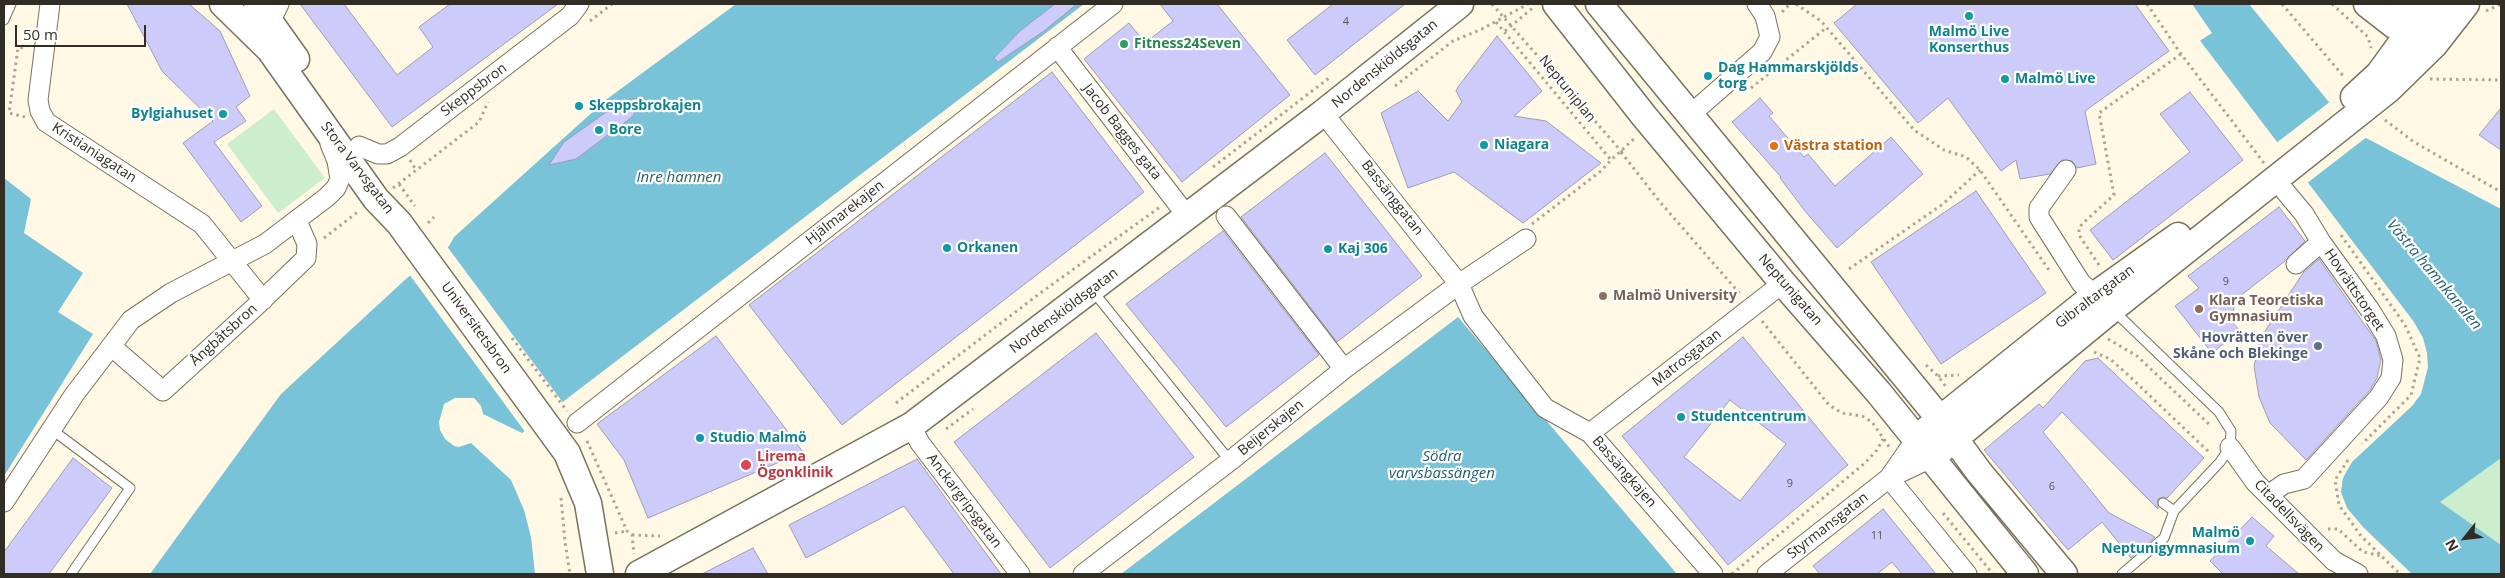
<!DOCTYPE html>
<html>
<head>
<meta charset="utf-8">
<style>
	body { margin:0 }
	#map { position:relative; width:2505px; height:578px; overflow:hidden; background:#fff8e4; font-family:"Open Sans",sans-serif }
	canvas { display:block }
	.frame { position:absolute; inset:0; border:5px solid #312d24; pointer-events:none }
	.north { position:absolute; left:2440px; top:513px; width:50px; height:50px; -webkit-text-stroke:4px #fff; paint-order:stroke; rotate:241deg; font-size:14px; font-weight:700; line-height:20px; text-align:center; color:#312d24 }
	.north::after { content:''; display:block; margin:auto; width:18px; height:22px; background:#312d24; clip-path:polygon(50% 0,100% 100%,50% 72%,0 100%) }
	.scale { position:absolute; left:15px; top:25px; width:131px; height:22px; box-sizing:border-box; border:2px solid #312d24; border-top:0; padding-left:6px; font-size:15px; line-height:18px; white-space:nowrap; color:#312d24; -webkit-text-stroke:4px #fff; paint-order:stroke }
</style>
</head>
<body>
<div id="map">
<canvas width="2505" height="578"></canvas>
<div class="frame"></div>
<div class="north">N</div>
<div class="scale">50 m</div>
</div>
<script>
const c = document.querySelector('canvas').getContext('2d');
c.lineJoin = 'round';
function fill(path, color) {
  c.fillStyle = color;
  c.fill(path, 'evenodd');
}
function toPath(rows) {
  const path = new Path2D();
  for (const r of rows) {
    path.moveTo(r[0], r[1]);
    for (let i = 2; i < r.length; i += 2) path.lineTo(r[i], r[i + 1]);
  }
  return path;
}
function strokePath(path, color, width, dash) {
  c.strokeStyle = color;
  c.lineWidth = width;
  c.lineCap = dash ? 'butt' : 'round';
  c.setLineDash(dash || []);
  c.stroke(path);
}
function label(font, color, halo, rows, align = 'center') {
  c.font = font + ' "Open Sans",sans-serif';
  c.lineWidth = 4.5;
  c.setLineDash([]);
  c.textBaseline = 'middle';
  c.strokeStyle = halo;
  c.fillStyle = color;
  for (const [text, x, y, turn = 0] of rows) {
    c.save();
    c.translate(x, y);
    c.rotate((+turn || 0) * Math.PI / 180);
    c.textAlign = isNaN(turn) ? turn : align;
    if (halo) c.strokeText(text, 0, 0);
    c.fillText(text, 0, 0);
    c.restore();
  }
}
fill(toPath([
	[274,109,325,178,278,213,227,144],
	[2501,458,2501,545,2439,502]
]), '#cceecd');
fill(toPath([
	[736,4,1084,4,522,433,483,414,481,406,474,398,455,398,444,404,439,422,440,430,445,439,454,446,459,447,471,443,511,480,524,510,531,537,535,574,150,574,281,394,407,278,449,246,454,237,607,99],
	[2178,4,2249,4,2328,101,2366,138,2501,209,2501,458,2440,502,2501,545,2501,574,2412,574,2363,527,2347,508,2341,492,2343,478,2352,462,2412,406,2421,394,2428,367,2427,353,2423,338,2414,322,2198,38,2201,35],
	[4,178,31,199,24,233,83,273,58,312,93,334,4,476],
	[1458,317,1677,574,1121,574]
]), '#78c3d7');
fill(toPath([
	[2176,4,2192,4,2212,33,2198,42,2196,38,2198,35],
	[2331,101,2368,136,2306,184,2275,144],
	[446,245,564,404,526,433,409,274]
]), '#fff8e4');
const building = toPath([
	[127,4,189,4,220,31,250,96,236,107,246,121,214,142,262,206,241,222,183,143,213,121,162,71,127,4],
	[300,4,344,4,397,75,433,47,419,27,450,4,558,4,392,127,300,4],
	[1055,4,1077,4,1044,31,998,62,994,58,1020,31,1055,4],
	[1160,4,1217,4,1290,95,1182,182,1084,59,1129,23,1145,43,1173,21,1160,4],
	[1333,4,1405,4,1315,75,1287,40,1333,4],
	[1857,4,2135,4,2169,51,2085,111,2096,164,2077,168,2072,161,2062,160,2050,174,2020,179,2016,160,2001,171,1948,98,1918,123,1834,23,1857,4],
	[1497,36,1542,91,1514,116,1546,121,1601,163,1523,223,1454,172,1408,188,1381,113,1418,91,1448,121,1462,102,1456,91,1458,87,1497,36],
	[1052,72,1144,192,842,425,749,305,1052,72],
	[2190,92,2243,160,2113,260,2090,230,2190,152,2160,114,2190,92],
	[644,97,632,117,576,159,549,165,564,142,622,101,644,97],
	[1760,98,1773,113,1769,116,1804,157,1808,154,1835,186,1891,137,1923,174,1837,248,1805,211,1780,178,1781,177,1732,122,1760,98],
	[2501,108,2501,150,2479,135,2501,108],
	[1325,153,1422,276,1337,342,1241,217,1325,153],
	[1976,191,2046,293,1941,364,1871,262,1976,191],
	[2279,207,2305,241,2285,261,2235,300,2232,322,2240,331,2212,353,2175,306,2199,288,2188,276,2279,207],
	[1223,231,1319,355,1226,427,1126,304,1223,231],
	[2319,259,2376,341,2381,360,2377,378,2370,390,2306,460,2270,423,2259,397,2254,366,2260,339,2303,273,2319,259],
	[1096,333,1194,457,1050,568,954,442,1096,333],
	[716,336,803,452,648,518,624,460,597,424,716,336],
	[1743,337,1848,465,1728,565,1622,436,1743,337],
	[1730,400,1786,444,1740,501,1684,457,1730,400],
	[2098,358,2204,458,2167,498,2163,497,2158,499,2158,509,2062,412,2043,432,2109,513,2155,537,2131,558,2102,522,2068,550,1984,450,2039,404,2043,408,2085,361,2098,358],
	[73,458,112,488,49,574,4,574,4,552,73,458],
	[917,459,1001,574,954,574,904,506,806,558,789,525,917,459],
	[1883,509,1936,574,1902,574,1892,562,1877,574,1820,574,1813,566,1883,509],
	[2252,517,2274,536,2266,546,2299,574,2223,574,2210,561,2252,517],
	[753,548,768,574,702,574,753,548]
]);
fill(building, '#cdcbf9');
strokePath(building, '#9e9db5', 1);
const lane = toPath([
	[4,20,11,4],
	[1092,290,1230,461],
	[2114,311,2219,412,2231,431,2230,447,2220,462,2174,511,2163,503],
	[51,429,130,488,71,574],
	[2122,574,2164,538,2174,511]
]);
const street = toPath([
	[50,4,38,100,40,111,46,122,202,224,263,300],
	[270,22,279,4],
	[1057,47,1187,216],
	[1323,113,1459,284,1473,316,1545,408,1590,433,1713,574],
	[1691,114,1762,52,1770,37,1765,16,1757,4],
	[359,146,378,154,387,154,400,147,570,16,579,4],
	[2066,170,2039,208,2039,217,2081,283,2103,302],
	[1226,216,1344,369],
	[2296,264,2321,242],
	[111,346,163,391,254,308,306,258,307,244,297,221],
	[577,423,1113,4],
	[911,426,920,443,1020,574],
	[1590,433,1783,283],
	[2230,447,2255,482,2334,561,2358,574],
	[1889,478,1967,574],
	[1889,478,1916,439],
	[2268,495,2284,484,2304,479,2379,397,2391,378,2393,360,2386,336,2370,310,2321,242,2304,214,2284,190],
	[4,502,74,395,131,320,171,293,265,244,327,197,336,188,340,179,337,161,330,144],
	[1083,574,1230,461,1344,369,1459,284,1526,239],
	[1767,574,1889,478,1931,458]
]);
const secondary = toPath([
	[223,4,270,50,376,199,399,223,567,453,588,503,600,574],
	[257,4,296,59],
	[1556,4,1644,116,1783,283,1879,393,2025,574],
	[1599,4,1940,419,1979,472,2064,574],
	[2367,4,2394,25,2412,32,2427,32],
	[2403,4,2417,8,2433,4],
	[2354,97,2379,74,2403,41,2438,4],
	[1928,429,2095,295,2178,236],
	[1942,449,2112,309,2389,89,2434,45,2466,4],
	[639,574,911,426,1323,113,1460,4]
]);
strokePath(lane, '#79715b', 11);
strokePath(street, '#79715b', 21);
strokePath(secondary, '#79715b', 29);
strokePath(toPath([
	[1492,4,1622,152],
	[1796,4,1821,21,1914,130,1944,150,1966,157,1980,170,2051,273],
	[2147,4,2181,54,2264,163],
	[2282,4,2345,78],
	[2332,4,2368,37,2371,48],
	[2486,11,2501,4],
	[1782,12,1790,4],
	[590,21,612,4],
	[1496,22,1611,160,1636,137],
	[1505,31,1535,6],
	[2430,79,2501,80],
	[1395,86,1453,41,1482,29,1528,4],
	[1751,88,1826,28],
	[25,117,9,113,18,48,27,47],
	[2385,120,2414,142,2501,192],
	[1621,152,1660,202,1741,295],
	[410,160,416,170],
	[1213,167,1329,78],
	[399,184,415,206],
	[393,188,479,122,488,102],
	[428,223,434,217],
	[1532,224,1601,171,1611,160],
	[2341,235,2405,325,2420,358,2411,395,2362,444],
	[324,238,359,211],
	[2099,265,2079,235,2079,228,2083,223,2114,195,2099,113,2181,54],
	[1849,269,1943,204,1980,170],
	[1762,321,1829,405,1842,413,1862,416,1872,422,1890,448],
	[512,338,567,411],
	[2108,339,2137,356,2211,426],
	[2094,352,2110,359,2126,373,2211,454],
	[1926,365,1938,376,1947,388],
	[1938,376,1959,375],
	[896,403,1043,291,1160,207],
	[946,429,973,409],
	[587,441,627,531,632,535,634,554],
	[2348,460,2335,480,2339,505,2361,536,2400,574],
	[561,498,565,542,570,574],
	[1943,513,1993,574],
	[2328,529,2338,529,2363,552,2382,556],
	[615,533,627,531],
	[632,535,660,536],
	[1732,574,1865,463,1877,450,1883,439]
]), '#aca696', 3, [2.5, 4]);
strokePath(lane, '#fff', 9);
strokePath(street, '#fff', 19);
strokePath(secondary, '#fff', 26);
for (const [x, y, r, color] of [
	[1969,16,5,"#0f9aa8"],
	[1124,44,5,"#2e9e5b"],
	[1708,76,5,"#0f9aa8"],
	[2005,79,5,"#0f9aa8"],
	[579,106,5,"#0f9aa8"],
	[223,114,5,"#0f9aa8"],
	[599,130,5,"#0f9aa8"],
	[1484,145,5,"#0f9aa8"],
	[1774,146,5,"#e8710a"],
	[947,248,5,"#0f9aa8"],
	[1328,249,5,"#0f9aa8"],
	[1603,296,5,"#8d6e63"],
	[2199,309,5,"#8d6e63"],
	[2318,346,5,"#5c6f8a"],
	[1681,417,5,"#0f9aa8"],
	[700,438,5,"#0f9aa8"],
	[746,465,6,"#e0444e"],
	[2250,541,5,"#0f9aa8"]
]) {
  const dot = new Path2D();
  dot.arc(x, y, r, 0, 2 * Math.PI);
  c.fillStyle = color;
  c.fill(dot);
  strokePath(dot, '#fff', 2);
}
label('11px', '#585459', null, [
	["4",1346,22],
	["9",2226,282],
	["9",1790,484],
	["6",2052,487],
	["11",1877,536]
]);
label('bold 14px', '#0d838f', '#fff', [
	["Malmö Live",1969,32,"center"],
	["Konserthus",1969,48,"center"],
	["Dag Hammarskjölds",1718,68],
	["torg",1718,84],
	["Malmö Live",2015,79],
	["Skeppsbrokajen",589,106],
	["Bylgiahuset",213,114,"right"],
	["Bore",609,130],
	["Niagara",1494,145],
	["Orkanen",957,248],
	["Kaj 306",1338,249],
	["Studentcentrum",1691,417],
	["Studio Malmö",710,438],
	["Malmö",2240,533,"right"],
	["Neptunigymnasium",2240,549,"right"]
], 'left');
label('bold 14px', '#27864d', '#fff', [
	["Fitness24Seven",1134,44]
], 'left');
label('14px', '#312d24', '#fff', [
	["Nordenskiöldsgatan",1385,64,-39],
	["Neptuniplan",1567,89,51],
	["Skeppsbron",474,90,-37],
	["Jacob Bagges gata",1122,132,52],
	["Kristianiagatan",94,153,33],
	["Stora Varvsgatan",357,168,53],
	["Bassänggatan",1392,198,52],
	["Hjälmarekajen",845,213,-38],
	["Neptunigatan",1790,290,49],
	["Hovrättstorget",2354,290,56],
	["Gibraltargatan",2095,297,-37],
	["Nordenskiöldsgatan",1064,311,-37],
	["Universitetsbron",476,328,54],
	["Ångbåtsbron",224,335,-42],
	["Matrosgatan",1687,358,-38],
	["Beijerskajen",1271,428,-39],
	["Bassängkajen",1624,472,49],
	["Anckargripsgatan",964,501,53],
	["Citadellsvägen",2289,516,46],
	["Styrmansgatan",1828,526,-38]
]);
label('bold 14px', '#c56008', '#fff', [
	["Västra station",1784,146]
], 'left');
label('bold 14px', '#785e54', '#fff', [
	["Malmö University",1613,296],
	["Klara Teoretiska",2209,301],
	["Gymnasium",2209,317]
], 'left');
label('bold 14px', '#4e5e75', '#fff', [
	["Hovrätten över",2308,338],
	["Skåne och Blekinge",2308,354]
], 'right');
label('bold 14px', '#be3a42', '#fff', [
	["Lirema",757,457],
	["Ögonklinik",757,473]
], 'left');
label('italic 15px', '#1f5c6b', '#fff', [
	["Inre hamnen",679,178],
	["Västra hamnkanalen",2434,275,50],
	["Södra",1442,457],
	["varvsbassängen",1442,474]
]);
</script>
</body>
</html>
